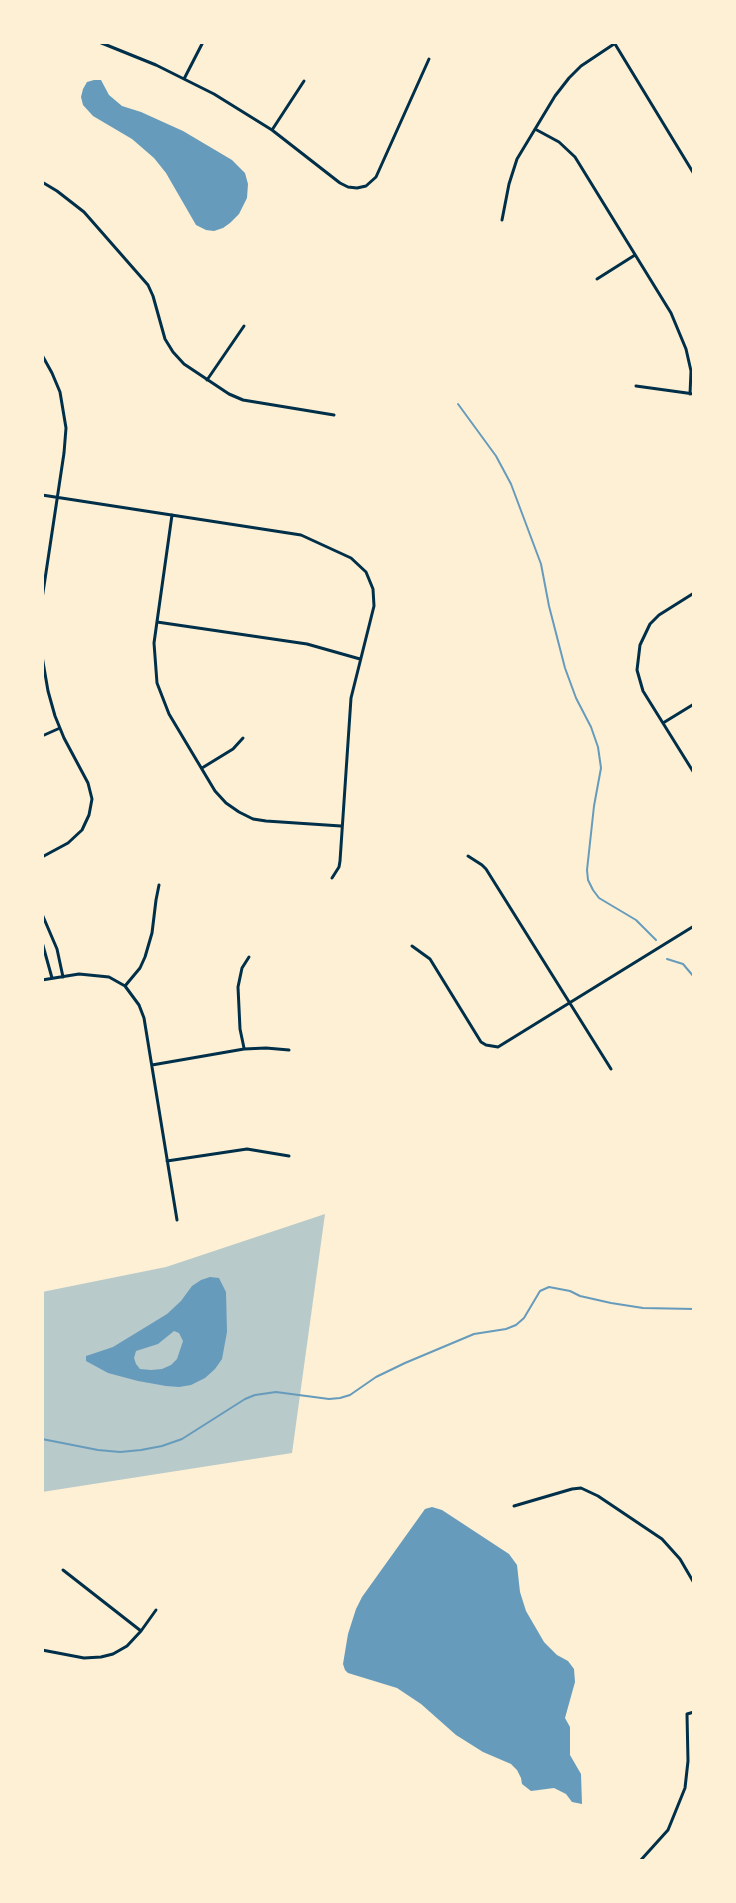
<!DOCTYPE html>
<html>
<head>
<meta charset="utf-8">
<style>
	body { margin:0 }
	#map { position:relative; width:736px; height:1903px; overflow:hidden; background:#fdf0d5; font-family:Ubuntu,sans-serif }
	canvas { display:block }
	.frame { position:absolute; inset:0; border:44px solid #fdf0d5; pointer-events:none }
</style>
</head>
<body>
<div id="map">
<canvas width="736" height="1903"></canvas>
<div class="frame"></div>
</div>
<script>
const c = document.querySelector('canvas').getContext('2d');
c.lineJoin = 'round';
function fill(path, color) {
  c.fillStyle = color;
  c.fill(path, 'evenodd');
}
function toPath(rows) {
  const path = new Path2D();
  for (const r of rows) {
    path.moveTo(r[0], r[1]);
    for (let i = 2; i < r.length; i += 2) path.lineTo(r[i], r[i + 1]);
  }
  return path;
}
function strokePath(path, color, width, dash) {
  c.strokeStyle = color;
  c.lineWidth = width;
  c.lineCap = dash ? 'butt' : 'round';
  c.setLineDash(dash || []);
  c.stroke(path);
}
fill(toPath([
	[325,1214,292,1453,42,1492,42,1292,166,1267]
]), '#b9caca');
fill(toPath([
	[94,80,101,80,109,95,122,106,141,112,183,131,232,160,245,173,248,184,247,198,239,214,230,223,223,228,214,231,206,230,196,225,166,173,154,158,132,139,93,116,83,105,81,97,83,89,87,82],
	[210,1277,219,1278,226,1292,227,1332,222,1359,215,1369,205,1378,191,1385,179,1387,166,1386,138,1381,108,1373,86,1361,86,1356,113,1347,167,1314,181,1301,192,1286,201,1280],
	[174,1331,179,1333,183,1341,177,1359,171,1365,162,1369,151,1370,140,1369,136,1364,134,1358,136,1351,158,1344],
	[432,1507,442,1510,509,1554,517,1565,520,1592,526,1611,544,1642,557,1655,568,1661,574,1669,575,1682,565,1718,570,1727,570,1755,581,1774,582,1804,572,1802,566,1794,554,1788,531,1791,522,1784,521,1778,517,1770,511,1764,483,1752,456,1735,421,1704,397,1688,348,1673,345,1670,343,1664,348,1634,356,1609,362,1597,425,1509]
]), '#669bbc');
strokePath(toPath([
	[458,404,496,456,511,484,541,564,549,606,565,668,576,698,591,727,598,747,601,768,594,806,587,870,588,880,593,890,599,898,636,920,656,940],
	[667,959,683,964,694,977],
	[42,1439,98,1450,120,1452,141,1450,162,1446,182,1439,245,1399,255,1395,276,1392,329,1399,340,1398,350,1395,376,1377,405,1363,474,1334,506,1329,516,1325,524,1318,540,1291,549,1287,570,1291,580,1296,611,1303,643,1308,694,1309]
]), '#669bbc', 2);
strokePath(toPath([
	[99,42,156,65,214,94,272,130,340,183,348,187,357,188,366,186,376,177,429,59],
	[615,44,694,174],
	[184,79,203,42],
	[535,129,559,142,575,157,671,313,686,349,691,371,690,394],
	[272,130,304,81],
	[42,182,57,191,84,212,148,285,153,296,165,339,173,352,184,364,229,394,243,400,334,415],
	[502,220,509,184,517,159,555,96,569,78,581,66,617,42],
	[597,279,635,255],
	[42,355,52,373,60,392,66,428,64,453,42,599],
	[207,380,244,326],
	[636,386,694,394],
	[42,495,301,535,351,558,366,572,373,589,374,606,351,698,340,861,339,867,332,878],
	[172,515,154,643,157,683,169,714,215,791,226,803,239,812,253,819,266,821,341,826],
	[694,593,659,615,650,624,640,645,637,670,643,691,694,773],
	[157,622,307,644,360,659],
	[42,656,48,691,55,716,64,738,88,783,92,799,89,815,82,830,68,843,42,857],
	[663,723,694,704],
	[42,736,60,728],
	[202,768,233,749,243,738],
	[468,856,482,865,486,869,611,1069],
	[42,914,57,949,63,977],
	[42,942,52,978],
	[412,946,430,959,481,1042,486,1045,498,1047,694,926],
	[42,980,79,974,109,977,125,986,139,1005,144,1018,177,1220],
	[125,986,140,968,145,957,152,933,156,900,159,885],
	[244,1048,240,1029,238,987,242,968,249,957],
	[152,1065,244,1049,266,1048,289,1050],
	[167,1161,247,1149,289,1156],
	[514,1506,572,1489,581,1488,598,1496,662,1539,680,1559,694,1583],
	[63,1570,141,1631],
	[42,1650,84,1658,101,1657,113,1654,127,1646,141,1631,156,1610],
	[640,1861,668,1830,685,1788,688,1761,687,1714,694,1712]
]), '#003049', 3);
</script>
</body>
</html>
